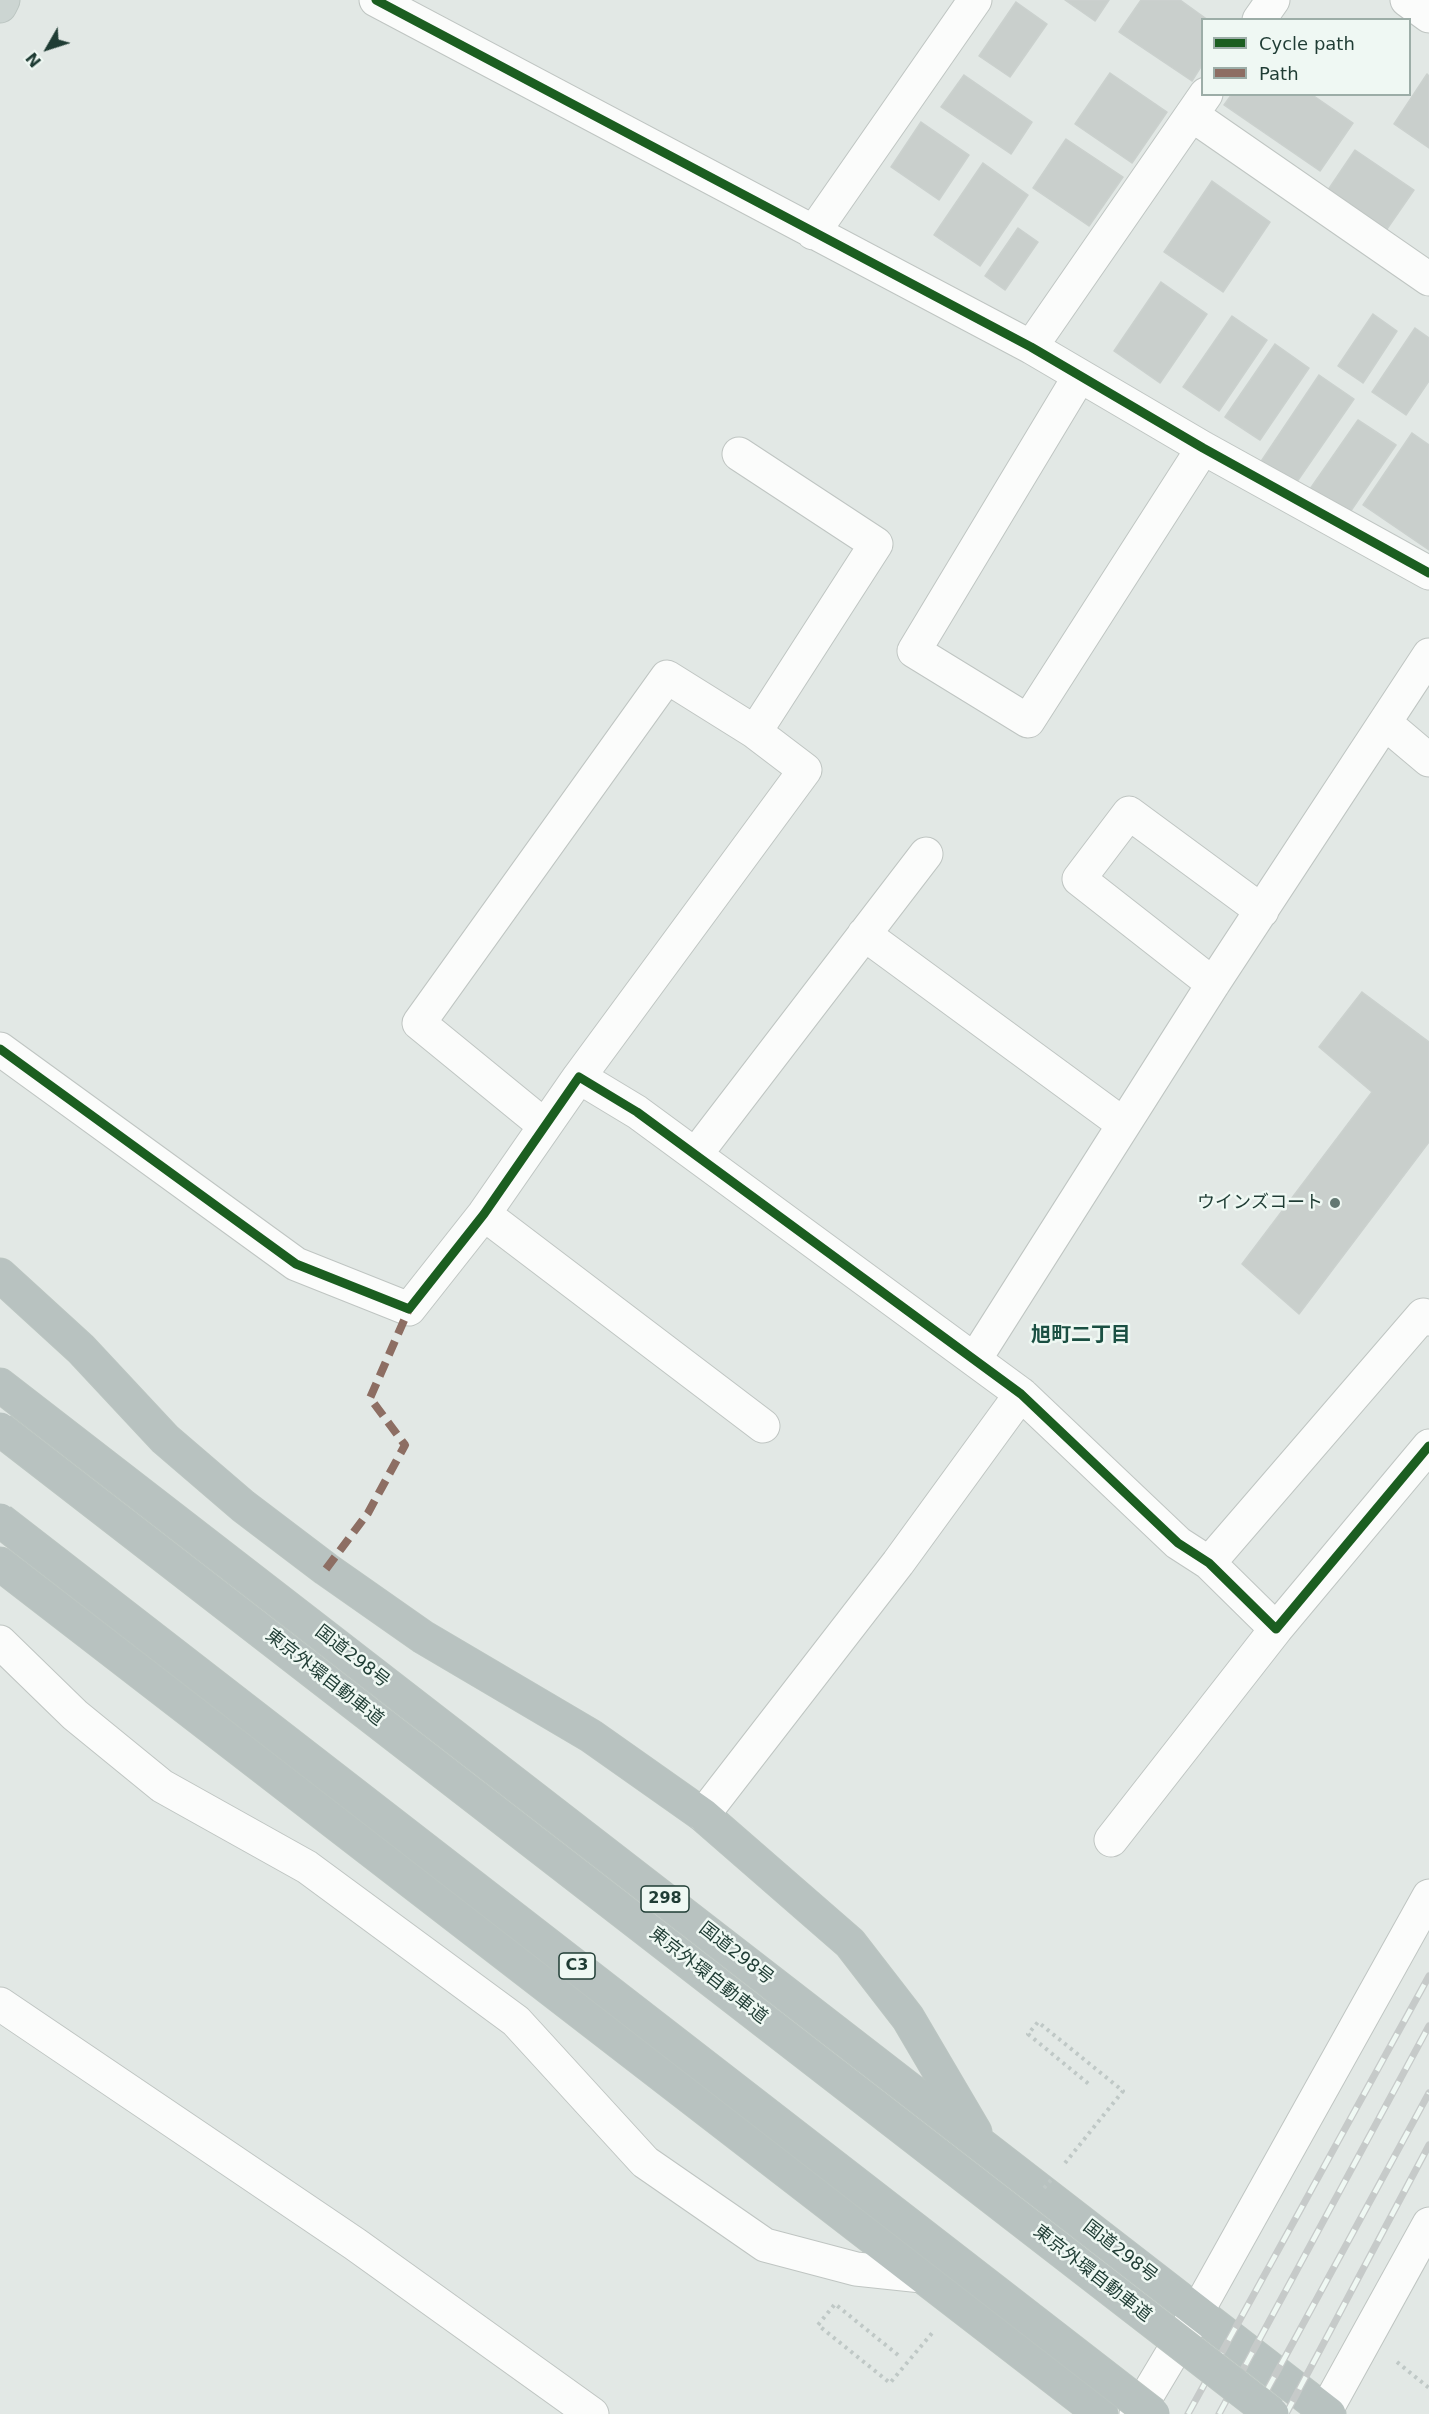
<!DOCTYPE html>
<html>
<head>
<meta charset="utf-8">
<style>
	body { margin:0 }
	#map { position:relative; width:1429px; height:2414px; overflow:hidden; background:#e2e8e5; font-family:"DejaVu Sans",sans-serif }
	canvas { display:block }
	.legend { position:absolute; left:1201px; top:18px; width:210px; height:78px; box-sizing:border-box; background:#eff8f3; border:2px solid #9cada7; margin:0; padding:8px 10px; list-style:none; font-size:18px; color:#1f3c34 }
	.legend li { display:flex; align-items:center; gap:12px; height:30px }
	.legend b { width:30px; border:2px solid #9cada7 }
	.north { position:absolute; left:18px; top:18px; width:60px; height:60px; -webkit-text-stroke:4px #eff8f3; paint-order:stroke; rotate:231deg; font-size:16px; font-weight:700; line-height:24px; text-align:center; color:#1f3c34 }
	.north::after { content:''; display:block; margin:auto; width:21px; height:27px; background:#1f3c34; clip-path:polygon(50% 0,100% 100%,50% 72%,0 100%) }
</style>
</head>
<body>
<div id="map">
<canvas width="1429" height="2414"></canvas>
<ul class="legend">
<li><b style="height:8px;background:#1b5e20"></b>Cycle path</li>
<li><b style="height:8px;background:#8d6e63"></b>Path</li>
</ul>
<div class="north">N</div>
</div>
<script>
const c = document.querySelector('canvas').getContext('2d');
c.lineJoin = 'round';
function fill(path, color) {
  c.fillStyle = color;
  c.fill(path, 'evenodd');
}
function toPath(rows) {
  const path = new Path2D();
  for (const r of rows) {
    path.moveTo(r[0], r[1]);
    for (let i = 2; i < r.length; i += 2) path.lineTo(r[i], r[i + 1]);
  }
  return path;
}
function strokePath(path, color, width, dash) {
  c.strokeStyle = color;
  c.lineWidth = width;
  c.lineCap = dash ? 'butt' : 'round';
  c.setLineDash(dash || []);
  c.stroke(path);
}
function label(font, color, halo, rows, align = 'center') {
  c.font = font + ' "DejaVu Sans","Noto Sans JP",sans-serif';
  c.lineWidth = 5;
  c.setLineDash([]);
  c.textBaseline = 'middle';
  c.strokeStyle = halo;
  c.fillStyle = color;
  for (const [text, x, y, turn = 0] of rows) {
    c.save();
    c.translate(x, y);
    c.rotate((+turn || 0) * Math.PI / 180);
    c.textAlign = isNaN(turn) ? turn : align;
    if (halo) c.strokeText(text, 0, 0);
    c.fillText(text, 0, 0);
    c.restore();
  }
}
const building = toPath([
	[1065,0,1109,0,1095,21,1065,0],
	[1141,0,1180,0,1208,20,1202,20,1202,65,1192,81,1119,32,1141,0],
	[1016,2,1047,24,1010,77,979,56,1016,2],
	[1110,73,1167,112,1132,163,1075,124,1110,73],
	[1427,74,1429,76,1429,148,1394,124,1427,74],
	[964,75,1032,122,1011,154,941,107,964,75],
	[1232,94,1311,94,1353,123,1320,171,1224,105,1232,94],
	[921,122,969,155,939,200,891,167,921,122],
	[1066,139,1123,177,1089,226,1033,188,1066,139],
	[1355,150,1414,190,1387,229,1328,190,1355,150],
	[983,163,1028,195,980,266,934,235,983,163],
	[1212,181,1270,222,1223,292,1164,252,1212,181],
	[1018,228,1038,242,1005,290,985,276,1018,228],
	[1161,282,1207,314,1160,383,1114,351,1161,282],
	[1373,314,1397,331,1363,383,1338,366,1373,314],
	[1232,316,1267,340,1219,411,1183,387,1232,316],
	[1415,328,1429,338,1429,381,1406,415,1372,392,1415,328],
	[1275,344,1309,368,1260,440,1225,417,1275,344],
	[1319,375,1354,399,1294,486,1260,463,1319,375],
	[1358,420,1396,445,1348,515,1310,489,1358,420],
	[1412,433,1429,445,1429,550,1363,505,1412,433],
	[1362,992,1429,1042,1429,1142,1299,1314,1242,1264,1372,1092,1319,1047,1362,992]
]);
fill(building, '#c9cfcc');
strokePath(building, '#cbd1ce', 1.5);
const minor = toPath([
	[376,0,1031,347,1203,448,1429,573],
	[1407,0,1429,16],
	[1259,20,1273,0],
	[1192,115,1429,279],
	[813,233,975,0],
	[1031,347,1206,94],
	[1079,377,914,651,1028,721,1203,448],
	[739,454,876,544,755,732],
	[1385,723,1429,760],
	[864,934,1123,1124],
	[1213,984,1079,879,1129,813,1262,911],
	[0,1049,296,1264,409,1309,484,1214,579,1077,805,770,755,732,667,677,419,1023,545,1126],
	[579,1077,637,1112,1021,1394,1178,1543,1209,1563,1276,1629,1429,1446],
	[696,1154,926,854],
	[484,1214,763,1426],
	[975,1359,1213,984,1429,655],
	[1209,1563,1423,1315,1429,1319],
	[0,1642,75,1715,162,1786,307,1867,516,2021,645,2162,765,2245,856,2269,922,2276],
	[703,1815,898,1563,1021,1394],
	[1111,1840,1276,1629],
	[0,2004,355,2244,592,2414],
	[1136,2414,1197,2312,1429,1896],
	[1324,2414,1429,2224]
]);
const major = toPath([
	[0,6,3,0]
]);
const highway = toPath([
	[0,1275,81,1349,165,1439,243,1506,326,1569,423,1637,591,1736,703,1815,850,1943,908,2018,975,2132],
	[0,1385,1329,2414],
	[0,1564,1101,2414]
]);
strokePath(minor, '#bfc5c2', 35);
strokePath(major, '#bbc5c1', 35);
strokePath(highway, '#bbc5c1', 35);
strokePath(toPath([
	[1065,2163,1123,2091,1038,2022,1028,2034,1090,2085],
	[898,2355,835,2304,818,2325,890,2383,933,2332],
	[1397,2362,1429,2388]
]), '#bfc8c6', 4, [3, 4.5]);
strokePath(minor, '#fbfcfb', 33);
strokePath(major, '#ccd5d2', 33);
strokePath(highway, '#b8c2c0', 33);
const rail = toPath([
	[1188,2414,1429,1976],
	[1219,2414,1429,2026],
	[1254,2414,1429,2093],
	[1286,2414,1429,2145]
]);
strokePath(rail, '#c6cac9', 7);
strokePath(rail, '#eff8f3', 4.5, [14]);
const highwayBridge = toPath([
	[0,1429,1272,2414],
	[0,1520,1153,2414]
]);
strokePath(highwayBridge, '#bbc5c1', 35, []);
strokePath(toPath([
	[1044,2188,1051,2180]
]), '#bfc8c6', 4, [3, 4.5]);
strokePath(highwayBridge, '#b8c2c0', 33);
strokePath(toPath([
	[326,1569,368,1513,405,1445,370,1398,409,1309]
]), '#8d6e63', 8, [15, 8]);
strokePath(toPath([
	[376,0,1031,347,1203,448,1429,573],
	[0,1049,296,1264,409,1309,484,1214,579,1077,637,1112,1021,1394,1178,1543,1209,1563,1276,1629,1429,1446]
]), '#1b5e20', 9);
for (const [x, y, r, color] of [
	[1335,1203,6,"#637872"]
]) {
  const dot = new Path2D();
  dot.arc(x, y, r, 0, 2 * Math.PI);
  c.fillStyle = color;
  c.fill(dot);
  strokePath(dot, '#eff8f3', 2);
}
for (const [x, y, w] of [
	[665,1899,48],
	[577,1966,36]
]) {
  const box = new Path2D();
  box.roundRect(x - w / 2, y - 13, w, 26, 4.5);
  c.fillStyle = '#eff8f3';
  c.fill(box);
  strokePath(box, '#1f3c34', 1.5);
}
label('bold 16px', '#1f3c34', null, [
	["298",665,1899],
	["C3",577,1966]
]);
label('18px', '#1f3c34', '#eff8f3', [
	["ウインズコート",1323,1203]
], 'right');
label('18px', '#1f3c34', '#eff8f3', [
	["国道298号",352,1657,38],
	["東京外環自動車道",324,1678,38],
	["国道298号",736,1954,38],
	["東京外環自動車道",708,1976,38],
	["国道298号",1120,2252,38],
	["東京外環自動車道",1092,2274,38]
]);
label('bold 20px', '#1a4f42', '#eff8f3', [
	["旭町二丁目",1081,1336]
]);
</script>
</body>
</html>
